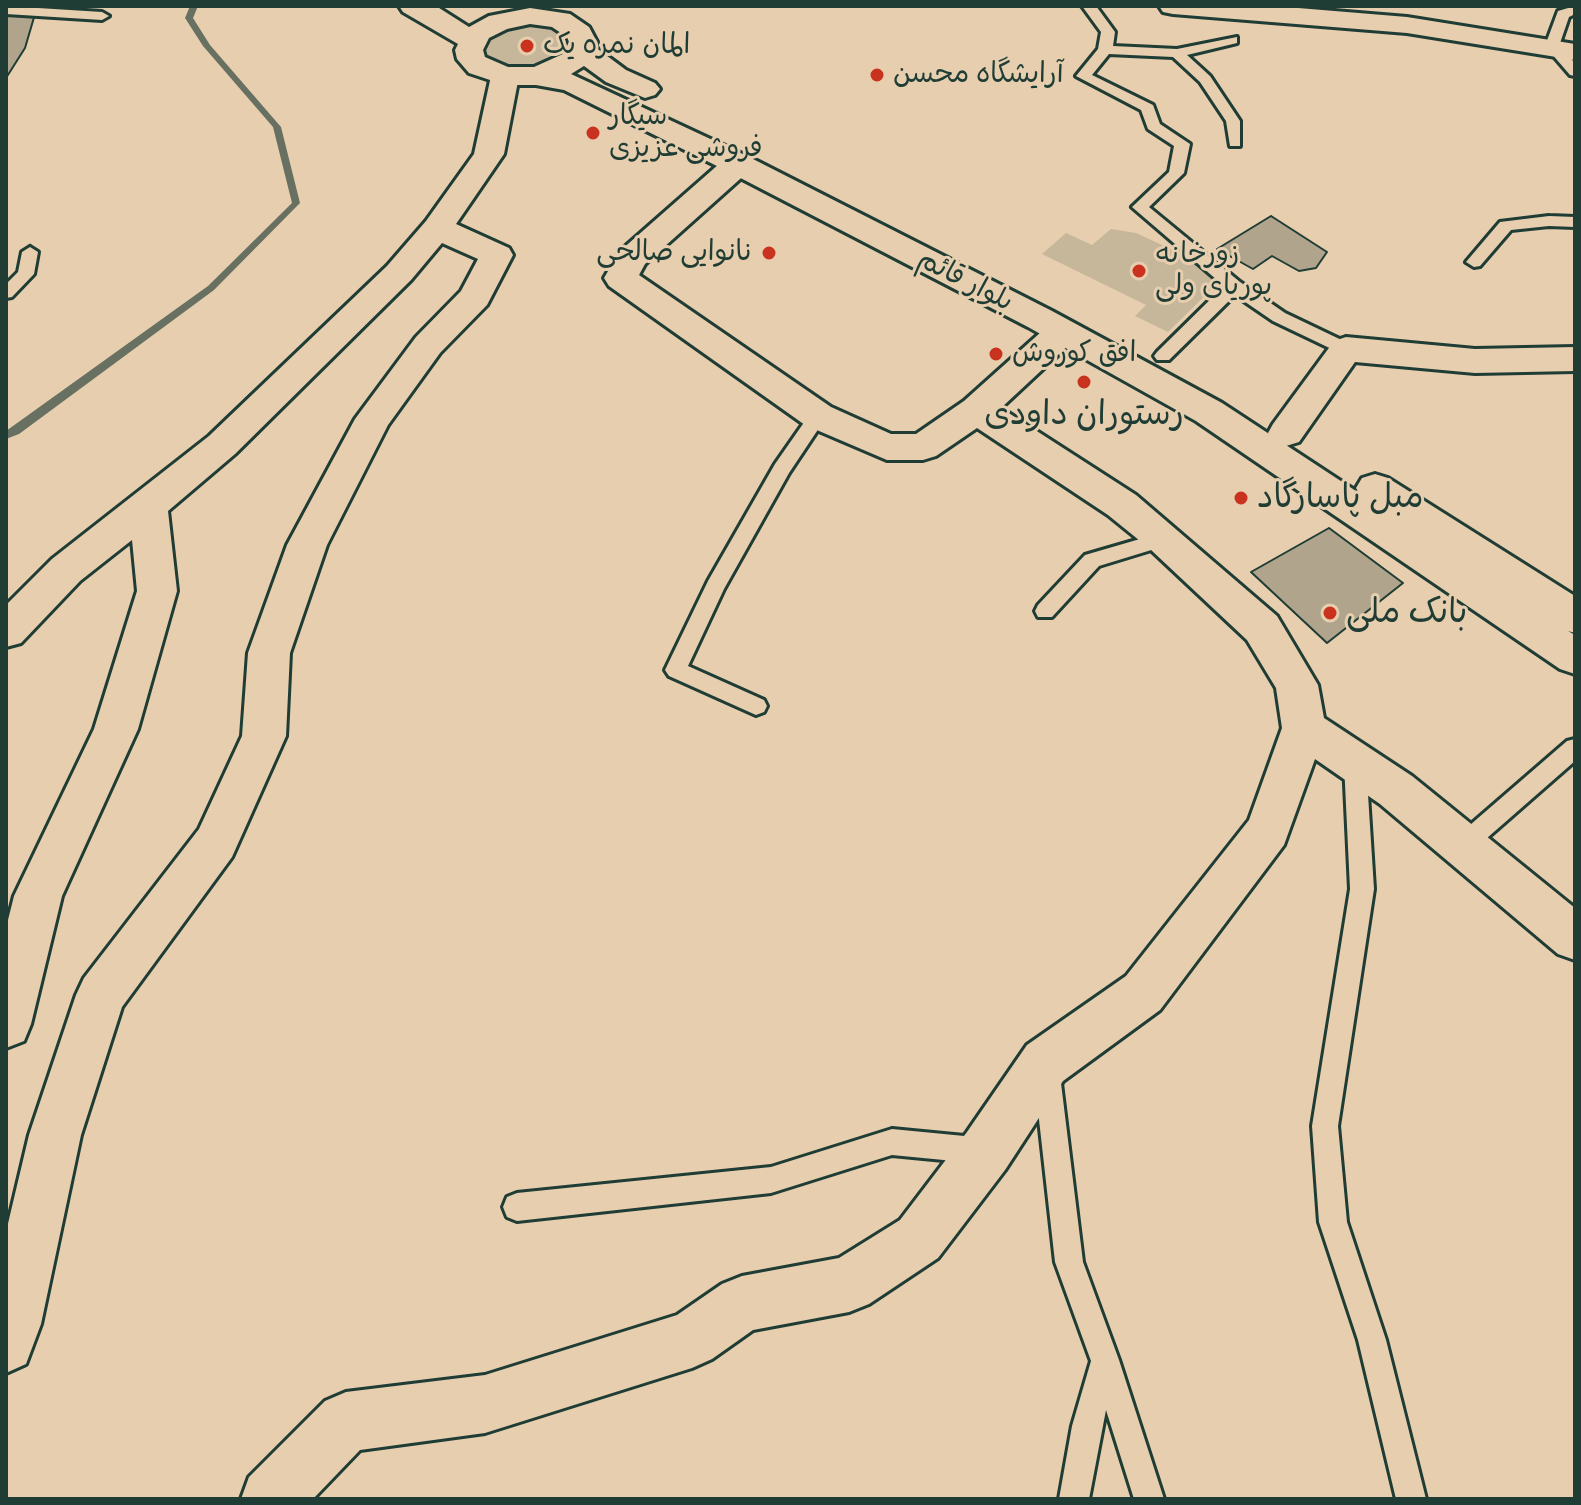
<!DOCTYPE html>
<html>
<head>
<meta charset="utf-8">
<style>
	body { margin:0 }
	#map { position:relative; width:1581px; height:1505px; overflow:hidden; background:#e7ceaf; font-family:Caveat,sans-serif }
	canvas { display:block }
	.frame { position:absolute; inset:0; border:8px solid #1f3d34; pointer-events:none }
</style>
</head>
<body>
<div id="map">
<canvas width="1581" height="1505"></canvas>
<div class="frame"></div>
</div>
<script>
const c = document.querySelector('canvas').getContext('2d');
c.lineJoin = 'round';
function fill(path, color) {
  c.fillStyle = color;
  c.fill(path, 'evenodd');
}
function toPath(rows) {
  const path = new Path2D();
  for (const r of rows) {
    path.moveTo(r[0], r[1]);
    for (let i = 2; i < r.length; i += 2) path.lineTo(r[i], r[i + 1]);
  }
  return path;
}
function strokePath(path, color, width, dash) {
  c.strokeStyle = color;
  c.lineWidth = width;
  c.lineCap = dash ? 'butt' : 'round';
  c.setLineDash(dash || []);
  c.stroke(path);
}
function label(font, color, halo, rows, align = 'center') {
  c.font = font + ' Caveat,"Playpen Sans Arabic",sans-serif';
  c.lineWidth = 6;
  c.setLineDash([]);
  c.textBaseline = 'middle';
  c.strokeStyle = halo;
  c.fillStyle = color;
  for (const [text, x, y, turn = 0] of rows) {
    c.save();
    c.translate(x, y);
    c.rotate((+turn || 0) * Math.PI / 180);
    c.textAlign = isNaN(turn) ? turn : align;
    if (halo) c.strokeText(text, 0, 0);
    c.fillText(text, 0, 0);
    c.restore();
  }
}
fill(toPath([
	[525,23,554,26,571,38,560,62,518,72,484,61,480,45,496,30],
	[1111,229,1136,233,1188,257,1217,284,1168,332,1135,316,1146,305,1042,254,1066,233,1092,245]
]), '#c6b69a');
fill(toPath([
	[190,6,198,6,193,18,210,45,281,127,300,203,214,290,19,434,6,439,6,431,208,286,292,203,273,127,203,46,185,18,190,6]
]), '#687161');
const building = toPath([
	[6,14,35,14,25,48,6,78,6,14],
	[1271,216,1327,252,1316,268,1299,271,1272,256,1253,269,1217,249,1271,216],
	[1329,528,1403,583,1327,643,1251,572,1329,528]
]);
fill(building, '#b0a58c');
strokePath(building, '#1f3d34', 2);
const lane = toPath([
	[6,6,102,12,109,16,102,20,6,14,6,6],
	[1082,6,1096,6,1115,32,1113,46,1177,49,1237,37,1237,43,1187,55,1210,76,1240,121,1240,146,1230,146,1226,121,1200,82,1173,57,1109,54,1092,75,1153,105,1160,124,1190,144,1184,173,1149,207,1240,282,1285,313,1352,345,1355,349,1352,353,1340,353,1273,321,1235,295,1169,360,1157,360,1154,356,1157,352,1224,286,1132,207,1169,172,1174,146,1148,129,1141,110,1076,76,1098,49,1101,32,1082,6],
	[1575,6,1575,14,1569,17,1559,46,1575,63,1575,76,1570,75,1545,46,1558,11,1575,6],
	[1549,216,1575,217,1575,227,1549,226,1511,230,1480,266,1474,267,1466,262,1500,222,1549,216],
	[30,247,38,252,34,274,12,297,6,298,6,284,18,272,22,252,30,247],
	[818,410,827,416,789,473,724,589,688,666,764,700,767,706,764,712,756,715,669,676,665,670,708,581,775,464,812,411,818,410],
	[1164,532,1171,534,1174,539,1171,544,1099,566,1052,617,1038,617,1035,611,1038,605,1085,555,1164,532],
	[1575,739,1575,761,1471,852,1463,855,1455,852,1451,845,1455,838,1567,741,1575,739],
	[1355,754,1363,756,1366,763,1374,889,1338,1126,1347,1222,1386,1340,1426,1499,1396,1499,1358,1340,1319,1222,1312,1126,1350,889,1344,763,1347,756,1355,754],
	[1047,1062,1056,1066,1060,1075,1083,1262,1119,1360,1164,1499,1134,1499,1106,1410,1089,1499,1059,1499,1072,1426,1091,1361,1055,1262,1034,1075,1038,1066,1047,1062],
	[892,1129,985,1138,994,1142,998,1151,994,1160,985,1164,892,1155,771,1193,517,1221,507,1217,503,1207,507,1197,517,1193,771,1167,892,1129]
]);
const street = toPath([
	[1159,6,1274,6,1407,17,1575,44,1575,60,1407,33,1173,14,1163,12,1159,6],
	[505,67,515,70,519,76,504,154,456,224,509,248,513,255,487,305,440,353,388,425,327,545,290,653,286,736,232,857,122,1007,81,1135,41,1324,26,1364,6,1373,6,1232,29,1135,76,995,84,978,199,829,242,736,248,653,287,545,355,419,416,337,461,291,478,259,442,243,411,280,235,454,168,511,177,591,138,729,62,896,31,1024,24,1041,6,1048,6,928,14,896,94,729,137,591,132,540,80,581,21,643,6,647,6,605,52,559,209,436,387,266,426,221,474,154,491,76,495,70,505,67],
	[738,155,749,157,753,164,749,171,645,264,639,275,831,407,891,434,916,434,964,401,1050,324,1062,321,1074,324,1079,332,1074,340,1001,408,1136,495,1277,616,1318,685,1324,718,1412,776,1575,908,1575,960,1558,954,1380,804,1315,759,1284,845,1160,1010,1063,1081,1005,1170,938,1258,869,1304,849,1312,753,1330,712,1359,692,1368,485,1433,360,1450,313,1499,241,1499,249,1477,325,1401,346,1392,485,1375,677,1315,722,1284,742,1276,839,1258,900,1220,967,1132,1027,1045,1126,976,1249,820,1282,728,1276,688,1247,640,1150,549,1108,515,977,428,936,456,923,460,887,460,805,425,609,286,604,278,620,251,727,157,738,155],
	[1346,337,1475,349,1575,347,1575,371,1475,373,1355,362,1299,442,1286,446,1273,442,1268,433,1273,424,1334,341,1346,337]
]);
const primary = toPath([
	[399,6,436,6,469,27,489,16,530,8,570,14,589,27,597,42,595,47,626,70,655,83,660,89,655,95,645,98,606,82,584,66,571,74,749,157,1052,311,1222,403,1359,493,1356,488,1362,478,1375,474,1388,478,1575,596,1575,633,1568,631,1575,635,1575,674,1560,669,1196,421,1028,327,727,171,564,90,536,85,505,85,469,73,457,59,455,50,458,44,403,12,399,6],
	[530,24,552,27,567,37,569,42,563,54,534,67,508,67,485,57,483,50,489,38,507,29,530,24]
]);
strokePath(lane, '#1f3d34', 6);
strokePath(street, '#1f3d34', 6);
strokePath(primary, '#1f3d34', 6);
fill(lane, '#e7ceaf');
fill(street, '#e7ceaf');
fill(primary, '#e7ceaf');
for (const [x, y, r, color] of [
	[527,46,8,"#c8321e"],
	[877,75,8,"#c8321e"],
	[593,133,8,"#c8321e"],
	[769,253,8,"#c8321e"],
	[1139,271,8,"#c8321e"],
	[996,354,8,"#c8321e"],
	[1084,382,8,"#c8321e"],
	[1241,498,8,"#c8321e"],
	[1330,613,8,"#c8321e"]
]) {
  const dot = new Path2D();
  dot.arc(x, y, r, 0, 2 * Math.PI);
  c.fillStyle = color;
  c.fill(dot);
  strokePath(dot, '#e7ceaf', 3);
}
label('28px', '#1f3d34', '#e7ceaf', [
	["المان نمره یک",543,46],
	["آرایشگاه محسن",893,75],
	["سیگار",609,117],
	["فروشی عزیزی",609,149],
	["نانوایی صالحی",753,253,"right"],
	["زورخانه",1155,255],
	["پوریای ولی",1155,287],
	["افق کوروش",1012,354]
], 'left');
label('28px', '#1f3d34', '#e7ceaf', [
	["بلوار قائم",965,281,27]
]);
label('34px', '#1f3d34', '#e7ceaf', [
	["رستوران داودی",1084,415,"center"],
	["مبل پاسارگاد",1257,498],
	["بانک ملی",1346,613]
], 'left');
</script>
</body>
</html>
